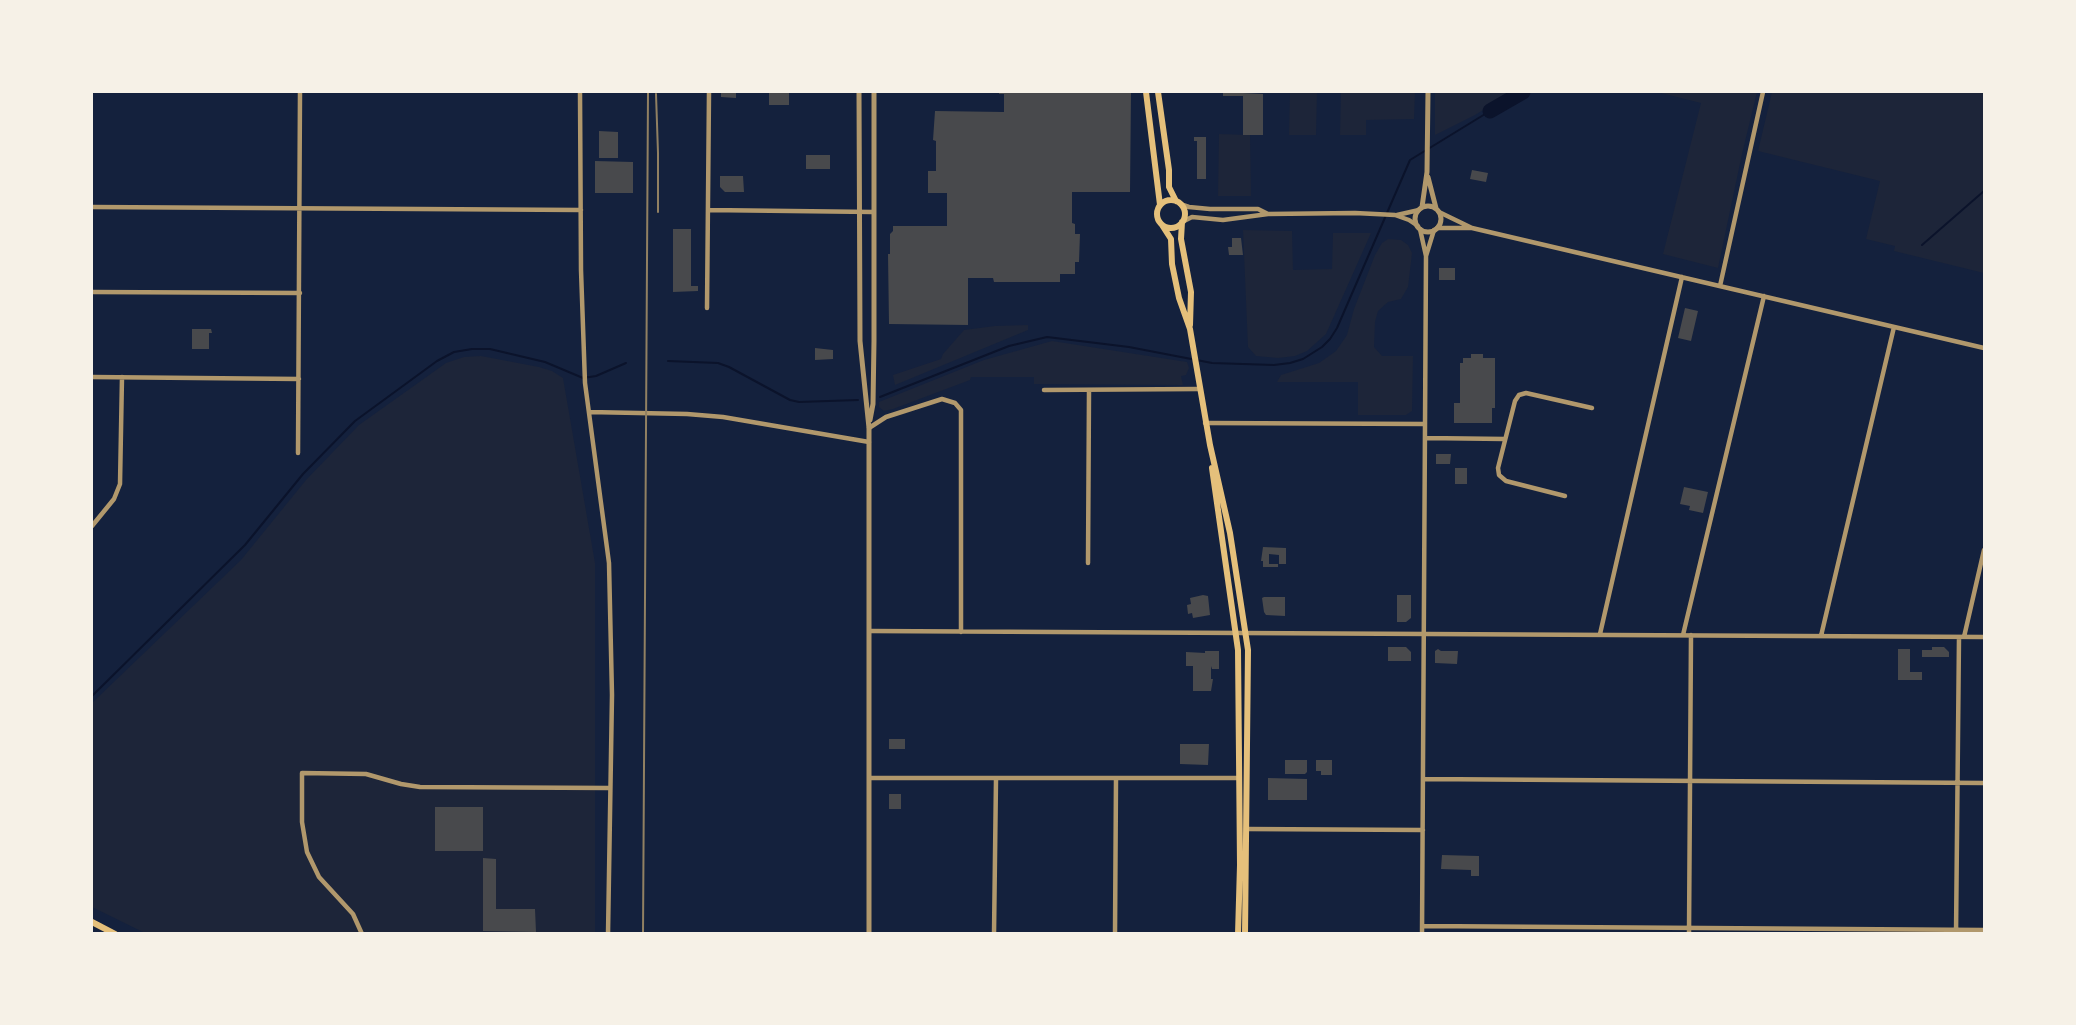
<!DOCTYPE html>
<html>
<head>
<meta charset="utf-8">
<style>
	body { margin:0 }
	#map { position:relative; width:2076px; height:1025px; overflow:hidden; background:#14213d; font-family:"Fira Sans",sans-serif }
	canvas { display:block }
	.frame { position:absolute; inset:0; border:93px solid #f6f1e7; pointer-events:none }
</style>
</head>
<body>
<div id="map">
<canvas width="2076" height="1025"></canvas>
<div class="frame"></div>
</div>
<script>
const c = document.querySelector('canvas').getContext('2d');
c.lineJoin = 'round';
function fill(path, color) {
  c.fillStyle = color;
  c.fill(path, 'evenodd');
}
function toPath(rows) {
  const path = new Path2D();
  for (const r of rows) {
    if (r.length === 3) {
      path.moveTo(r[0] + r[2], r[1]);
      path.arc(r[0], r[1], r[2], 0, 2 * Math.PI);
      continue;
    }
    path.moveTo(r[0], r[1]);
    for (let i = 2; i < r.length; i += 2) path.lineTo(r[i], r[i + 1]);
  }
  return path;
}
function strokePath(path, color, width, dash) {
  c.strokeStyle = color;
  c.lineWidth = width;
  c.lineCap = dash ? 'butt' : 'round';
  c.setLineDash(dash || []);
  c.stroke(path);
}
fill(toPath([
	[1290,92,1317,92,1316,135,1289,135],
	[1341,92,1415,92,1414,119,1366,120,1366,135,1340,135],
	[1435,92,1513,92,1475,115,1435,135],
	[1657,92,1757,92,1742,154,1718,268,1663,254,1701,103],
	[1772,92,1984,92,1984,273,1894,251,1895,246,1866,239,1880,181,1758,151],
	[1219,134,1250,135,1251,196,1218,196],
	[1243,230,1292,231,1293,270,1332,269,1333,233,1371,233,1326,334,1307,351,1295,356,1278,358,1256,356,1248,347],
	[1388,239,1401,240,1408,245,1412,253,1411,262,1408,287,1401,299,1388,302,1378,311,1375,322,1374,347,1382,356,1413,356,1412,411,1406,415,1358,415,1358,382,1277,382,1281,375,1319,363,1336,351,1347,335,1354,309,1375,255,1382,243],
	[1028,325,1028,330,895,385,893,375,941,359,943,354,964,330,995,326],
	[1052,341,1187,362,1189,368,1186,375,1181,376,1183,385,1034,384,1034,377,971,377,970,380,893,409,884,411,879,407,879,402,984,360],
	[481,356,539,367,552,371,563,378,595,563,595,933,147,934,92,907,92,703,241,560,306,480,359,425,446,363,464,357]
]), '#1d2539');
strokePath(toPath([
	[1922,245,1984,191],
	[668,361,718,363,729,367,790,400,799,402,858,400],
	[880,397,1009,346,1047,337,1129,347,1212,363,1274,365,1290,363,1303,359,1322,347,1330,339,1337,328,1410,160,1490,111],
	[92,696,245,545,303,474,355,421,437,361,454,352,472,349,490,349,545,362,583,378,596,376,626,363]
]), '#0b132b', 2);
strokePath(toPath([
	[1490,111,1523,92]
]), '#0b132b', 15);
fill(toPath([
	[721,92,736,92,736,98,721,97],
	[769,92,789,92,789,105,769,105],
	[999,92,1131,92,1130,192,1072,192,1072,223,1075,224,1075,234,1080,234,1079,262,1075,262,1075,274,1060,274,1060,282,994,282,993,278,968,278,968,325,889,324,888,254,890,254,890,234,893,231,893,226,947,226,947,193,928,193,928,171,936,171,936,141,933,140,935,111,1004,112,1004,94,999,94],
	[1223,92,1263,94,1263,135,1243,135,1243,96,1223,96],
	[599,131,618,132,618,158,599,158],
	[1194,137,1206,137,1206,179,1197,179,1197,141,1194,141],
	[806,155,830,155,830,169,806,169],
	[595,161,633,162,633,193,595,193],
	[1472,170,1488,173,1486,182,1470,179],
	[720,176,743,176,744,192,725,192,720,187],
	[673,229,691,229,691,286,698,286,698,291,673,292],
	[1232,238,1241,238,1243,255,1229,255,1228,247,1232,247],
	[1439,268,1455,268,1455,280,1439,280],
	[1685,308,1698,311,1691,341,1678,338],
	[192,329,211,329,212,333,209,333,209,349,192,349],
	[815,348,833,350,833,359,815,360],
	[1471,354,1483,354,1483,358,1495,358,1495,408,1492,408,1492,423,1454,423,1454,403,1460,403,1460,363,1463,363,1463,358,1471,358],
	[1436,454,1451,454,1450,464,1436,464],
	[1455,468,1467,468,1467,484,1455,484],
	[1684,487,1708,492,1703,513,1689,510,1690,506,1680,504],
	[1263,547,1286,548,1286,564,1279,564,1279,555,1269,554,1269,564,1278,564,1278,567,1263,567,1263,561,1261,561],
	[1203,595,1208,596,1210,615,1193,618,1192,613,1188,614,1187,605,1191,604,1190,598],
	[1397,595,1411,595,1411,618,1406,622,1397,622],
	[1264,597,1285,597,1285,616,1266,615,1264,612,1262,598],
	[1388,647,1406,647,1411,652,1411,661,1388,661],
	[1932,647,1944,647,1949,652,1949,657,1922,657,1922,650,1932,650],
	[1438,649,1441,651,1458,651,1457,664,1435,663,1435,651],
	[1898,649,1910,649,1910,672,1922,672,1922,680,1898,680],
	[1205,651,1219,651,1219,669,1212,669,1211,666,1211,679,1213,679,1211,691,1193,691,1193,666,1186,666,1186,652,1205,653],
	[889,739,905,739,905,749,889,749],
	[1180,744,1209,744,1208,765,1180,764],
	[1285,760,1307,760,1307,772,1305,774,1285,774],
	[1316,760,1332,760,1332,775,1321,775,1321,771,1316,771],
	[1268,778,1307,779,1307,800,1268,800],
	[889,794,901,794,901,809,889,809],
	[435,807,483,807,483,851,435,851],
	[1442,855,1479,856,1479,876,1471,876,1471,870,1441,869],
	[483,858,496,859,496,909,535,909,536,932,483,931]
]), '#48494c');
strokePath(toPath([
	[580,92,581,270,585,383,609,563,612,695,608,934],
	[1180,204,1189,207,1210,209,1258,209,1268,214],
	[92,207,581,210],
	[708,210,873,212],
	[1397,215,1419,210],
	[1182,222,1192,217,1223,220,1268,214,1355,213,1395,215,1409,220,1418,226],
	[1437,228,1472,228,1439,212],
	[1472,228,1984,348],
	[1420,229,1426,256,1434,230],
	[1720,286,1763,92],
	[92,292,300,293],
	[707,308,709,92],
	[92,377,299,379],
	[1044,390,1200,389],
	[589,412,687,414,723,417,869,442],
	[1205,423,1425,424],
	[869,428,886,417,942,399,955,403,961,410,961,632],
	[1425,438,1505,439],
	[298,453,300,92],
	[1565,496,1506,481,1499,475,1498,468,1515,401,1519,395,1526,393,1592,408],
	[92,526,114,499,120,484,122,377],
	[1088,563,1089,391],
	[870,631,1984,637],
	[1600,634,1682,277],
	[1683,635,1764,296],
	[1821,636,1894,327],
	[1964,637,1984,550],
	[870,778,1239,778],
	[1423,779,1984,783],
	[1246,829,1423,830],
	[1422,926,1984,930],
	[362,934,353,914,319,877,307,852,302,822,302,773,366,774,401,784,420,787,609,788],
	[994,934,996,779],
	[1115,934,1116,778],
	[1422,934,1426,256],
	[1689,934,1691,635],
	[1956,934,1959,637]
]), '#b1986c', 4.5);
strokePath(toPath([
	[859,92,860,341,869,428,869,934],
	[1428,177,1436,208],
	[1428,219,13],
	[1422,207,1427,172,1428,92],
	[870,420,873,404,874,341,874,92]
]), '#b1986c', 5);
strokePath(toPath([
	[1146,92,1160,205],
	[1158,92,1169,170,1169,187,1176,201],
	[1171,214,14],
	[1182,222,1181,239,1191,292,1190,325],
	[1162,225,1171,239,1172,264,1179,298,1190,329,1210,445,1230,533,1248,650,1245,934],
	[1212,468,1238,650,1240,865,1238,934],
	[92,922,115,934]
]), '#e5c07b', 6);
strokePath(toPath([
	[656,94,658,153,658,212],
	[643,934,648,92]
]), '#918062', 2);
</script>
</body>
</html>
